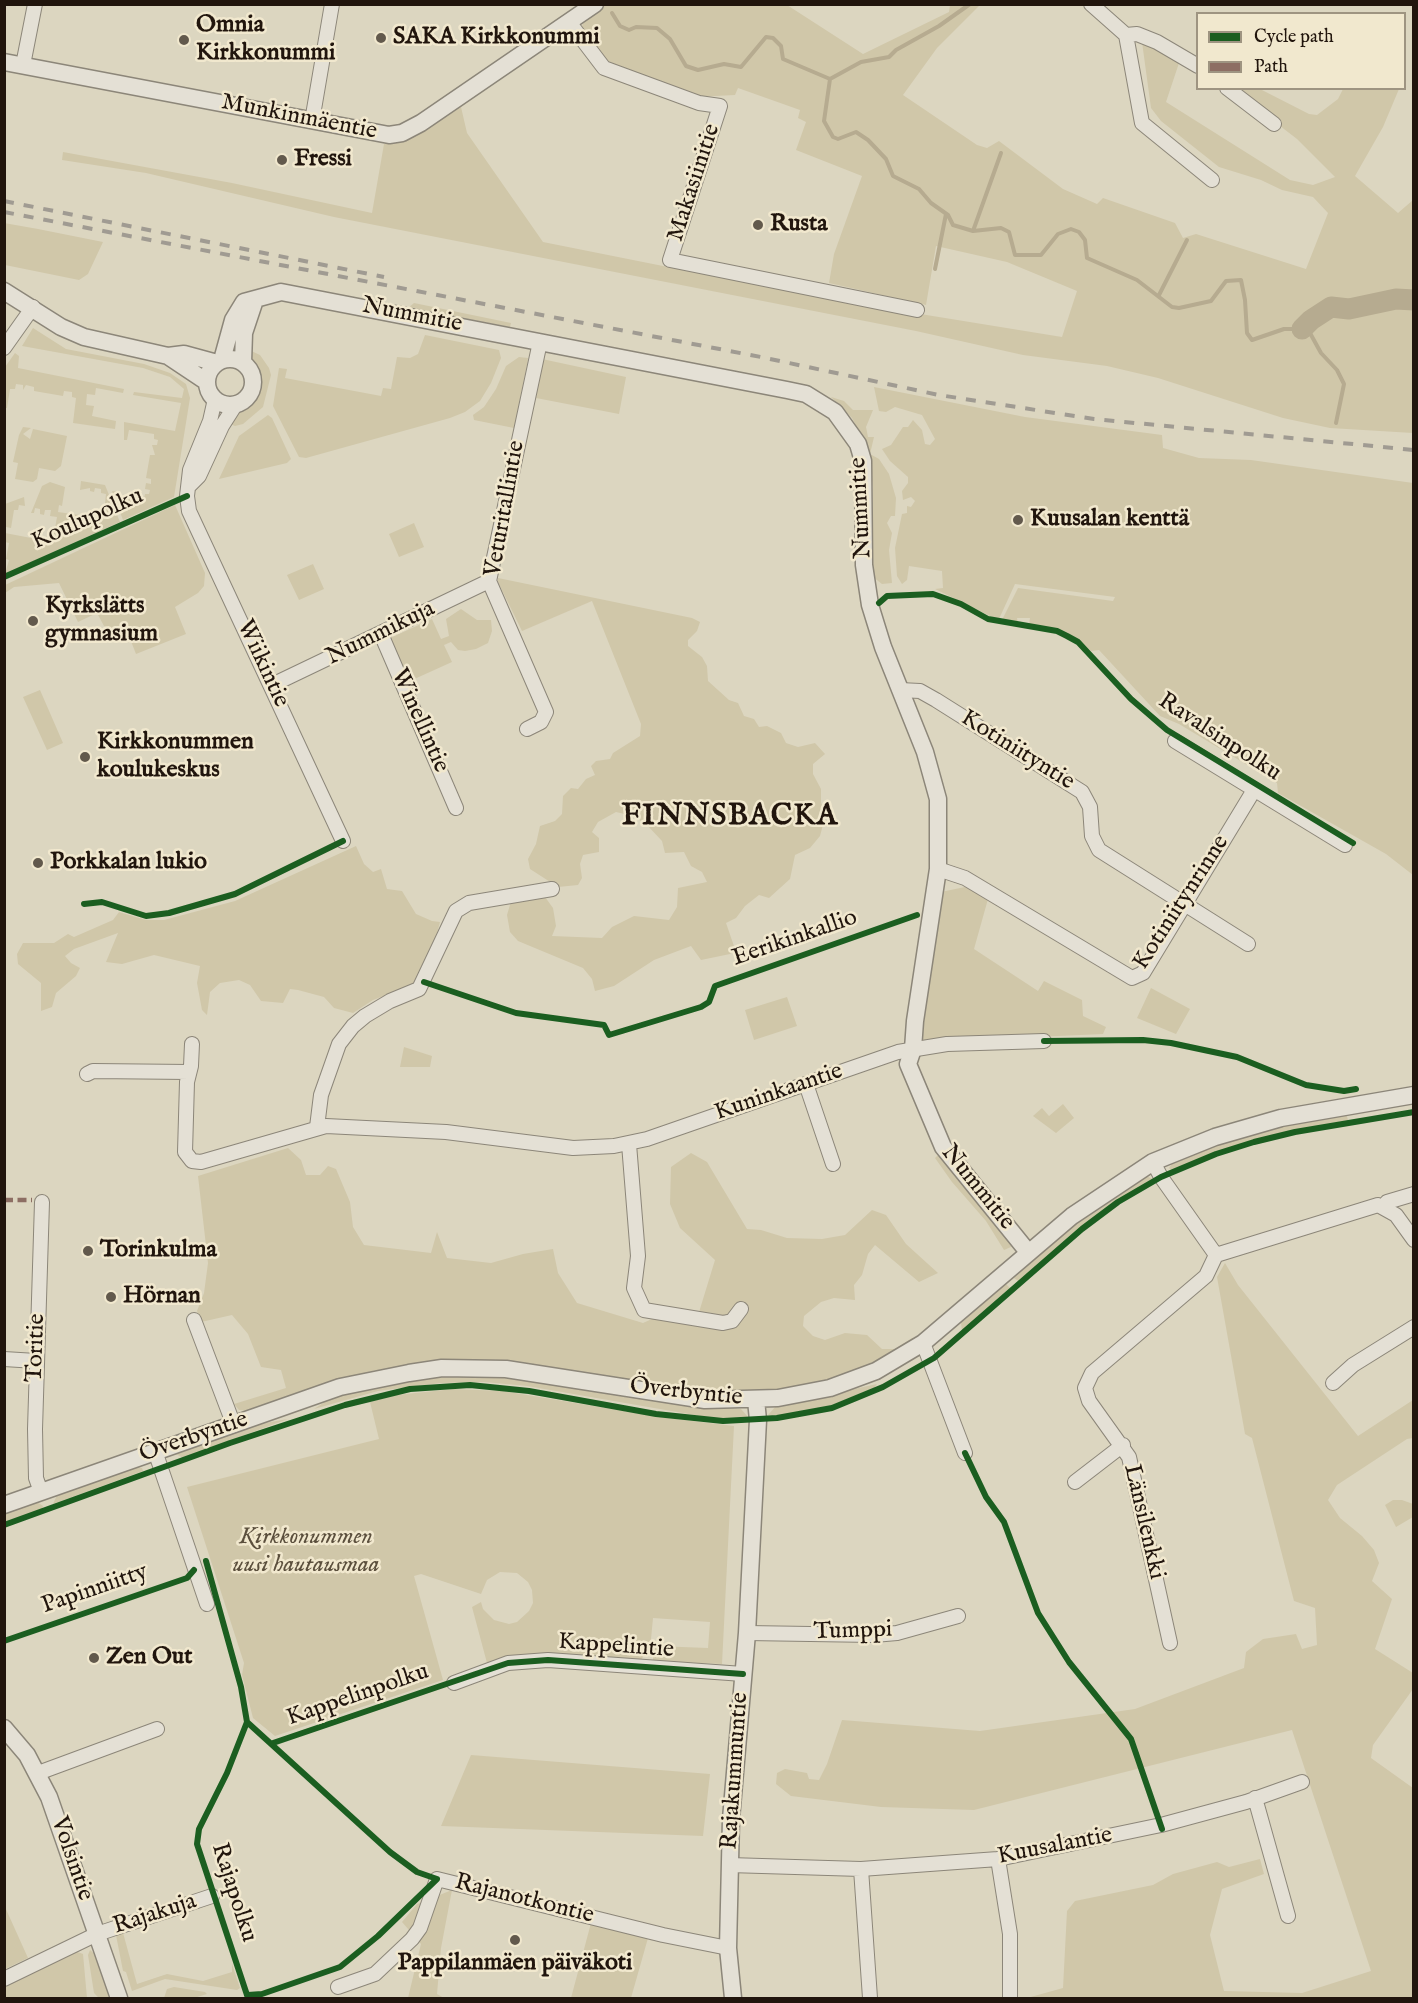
<!DOCTYPE html>
<html>
<head>
<meta charset="utf-8">
<style>
	body { margin:0 }
	#map { position:relative; width:1418px; height:2003px; overflow:hidden; background:#dcd6c0; font-family:"IM FELL English",serif }
	canvas { display:block }
	.frame { position:absolute; inset:0; border:6px solid #21150d; pointer-events:none }
	.legend { position:absolute; left:1196px; top:12px; width:210px; height:78px; box-sizing:border-box; background:#f1e8ce; border:2px solid #9e9481; margin:0; padding:8px 10px; list-style:none; font-size:18px; color:#21150d }
	.legend li { display:flex; align-items:center; gap:12px; height:30px }
	.legend b { width:30px; border:2px solid #9e9481 }
</style>
</head>
<body>
<div id="map">
<canvas width="1418" height="2003"></canvas>
<div class="frame"></div>
<ul class="legend">
<li><b style="height:8px;background:#1b5e20"></b>Cycle path</li>
<li><b style="height:8px;background:#8d6e63"></b>Path</li>
</ul>
</div>
<script>
const c = document.querySelector('canvas').getContext('2d');
c.lineJoin = 'round';
function fill(path, color) {
  c.fillStyle = color;
  c.fill(path, 'evenodd');
}
function toPath(rows) {
  const path = new Path2D();
  for (const r of rows) {
    if (r.length === 3) {
      path.moveTo(r[0] + r[2], r[1]);
      path.arc(r[0], r[1], r[2], 0, 2 * Math.PI);
      continue;
    }
    path.moveTo(r[0], r[1]);
    for (let i = 2; i < r.length; i += 2) path.lineTo(r[i], r[i + 1]);
  }
  return path;
}
function strokePath(path, color, width, dash) {
  c.strokeStyle = color;
  c.lineWidth = width;
  c.lineCap = dash ? 'butt' : 'round';
  c.setLineDash(dash || []);
  c.stroke(path);
}
function label(font, color, halo, rows, align = 'center') {
  c.font = font + ' "IM FELL English",serif';
  c.lineWidth = 5;
  c.setLineDash([]);
  c.textBaseline = 'middle';
  c.strokeStyle = halo;
  c.fillStyle = color;
  for (const [text, x, y, turn = 0] of rows) {
    c.save();
    c.translate(x, y);
    c.rotate((+turn || 0) * Math.PI / 180);
    c.textAlign = isNaN(turn) ? turn : align;
    if (halo) c.strokeText(text, 0, 0);
    c.fillText(text, 0, 0);
    c.restore();
  }
}
fill(toPath([
	[605,5,787,5,863,54,949,12,950,5,980,5,937,48,903,95,977,145,987,148,999,141,1063,189,1097,204,1103,198,1175,223,1183,238,1196,234,1306,269,1328,213,1313,197,1282,190,1261,180,1219,167,1161,121,1151,108,1142,42,1181,57,1166,102,1290,180,1313,185,1335,177,1297,139,1232,89,1260,89,1309,114,1317,115,1338,99,1343,89,1399,89,1383,127,1355,176,1398,213,1413,200,1413,433,1330,428,1283,418,1158,378,1107,366,1023,355,916,331,334,217,146,173,62,160,63,152,232,183,372,213,384,144,410,139,461,107,467,133,543,242,828,299,1062,337,1077,291,1007,262,936,246,926,305,829,283,834,254,862,176,796,150,806,122,798,118,800,110,738,88,735,95,695,97,607,66,584,40,582,27,584,18],
	[4,223,38,229,103,242,88,274,79,280,5,265],
	[414,303,511,323,510,327,408,308],
	[33,328,66,349,144,364,170,373,186,384,190,398,174,497,123,520,112,491,119,492,119,496,144,499,145,494,149,494,150,490,145,489,146,483,151,484,151,479,146,478,150,455,155,455,152,445,157,445,158,440,154,439,154,434,129,430,127,440,124,440,124,422,175,431,181,403,133,395,134,392,182,398,184,389,170,377,143,368,22,346],
	[425,335,499,350,501,358,491,383,480,401,465,412,450,418,306,458,299,457,273,406,279,368,287,369,285,378,381,396,383,388,391,389,397,357,410,358,418,354],
	[247,349,260,355,269,368,271,375,263,407,243,424,235,426,230,424,239,412,250,404,258,390,257,374,250,361],
	[15,353,19,356,18,368,124,389,123,393,96,388,95,395,87,394,86,405,94,406,92,416,116,421,115,429,73,423,76,398,72,397,72,392,64,391,63,396,34,391,34,387,26,385,23,390,23,385,16,384,15,389,10,389,7,408,5,408,5,367],
	[519,357,528,358,527,365,514,428,474,420,473,415,484,407,496,389,506,366],
	[542,359,626,377,619,414,536,398],
	[874,387,1025,417,1162,435,1163,448,1199,458,1251,460,1413,483,1413,875,1386,854,1278,793,1277,783,1262,774,1179,724,1160,716,1099,650,1091,651,1079,640,1060,631,1029,625,1030,618,1017,618,1018,624,1002,620,1018,588,1113,601,1115,597,1015,584,999,619,996,619,935,589,943,588,942,571,909,566,907,580,902,584,897,576,895,548,902,514,907,513,907,506,911,507,915,501,911,497,903,500,902,491,908,483,908,477,890,461,882,449,891,445,903,427,908,427,913,420,922,430,925,444,930,445,935,439,922,415,895,407,886,412,879,411],
	[831,397,844,401,853,410,873,410,866,427,868,437,874,437,870,454,879,459,889,474,896,498,895,516,891,516,887,523,892,533,889,550,892,583,882,584,873,577,873,487,867,448,852,418],
	[268,415,272,418,291,459,287,463,219,479,239,436],
	[23,427,31,428,23,434,30,439,33,429,67,436,61,466,55,471,39,468,37,479,33,482,15,479,18,463,13,462,19,435],
	[81,481,105,485,120,522,5,574,9,560,6,559,9,543,5,542,5,504,24,497,25,506,19,505,18,510,14,510,11,528,6,527,5,533,52,542,58,541,59,535,54,534,57,517,50,516,51,510,45,510,44,515,40,514,40,509,35,508,34,513,31,513,42,486,50,482,65,487,62,506,59,505,58,512,107,519,108,514,104,513,106,494,101,493,101,489,95,488,94,492,90,491,90,488,80,490],
	[175,505,205,573,204,586,198,593,175,607,186,634,136,654,125,626,111,629,104,626,97,613,78,622,59,583,14,587,5,593,5,585],
	[414,523,424,547,399,557,389,534],
	[313,564,324,589,299,600,287,575],
	[498,578,692,618,700,622,697,631,688,640,688,646,702,657,707,666,708,681,729,700,738,703,744,716,754,719,759,727,767,726,781,733,786,743,798,747,815,743,825,754,813,764,813,774,821,789,821,802,825,817,820,836,810,848,795,855,790,879,769,898,759,895,745,906,736,918,726,923,735,949,730,954,701,960,691,946,654,960,614,986,595,991,592,979,583,968,518,941,510,932,507,915,512,898,545,897,553,908,556,926,552,936,602,938,612,927,634,916,669,920,677,907,678,888,707,882,702,872,691,866,684,852,665,853,662,841,646,824,633,816,616,812,598,822,592,832,599,838,599,852,583,855,580,864,582,878,578,885,558,887,530,869,528,859,536,844,540,826,555,821,562,814,563,796,571,788,578,789,586,779,595,775,591,766,596,761,610,759,613,753,640,736,641,724,592,601,522,631,498,582],
	[461,609,477,620,491,620,492,631,488,643,476,649,465,651,458,650,451,642,444,645,452,662,410,681,390,638,432,619,441,639,449,636,446,619],
	[40,690,63,743,47,750,23,697],
	[356,846,364,864,373,872,381,869,387,889,402,891,416,914,432,921,440,922,435,941,415,984,373,1000,353,1013,334,1008,324,997,298,990,290,989,283,1003,261,1001,250,985,239,980,220,983,210,992,207,1015,202,1010,197,983,200,966,154,955,122,964,106,962,118,933,74,949,65,956,71,963,80,968,76,976,56,993,52,1007,41,1011,41,983,18,964,17,954,23,943,54,943,68,934,74,937,113,920,119,912,146,920,164,920,235,901],
	[965,887,988,899,974,949,1038,991,1044,981,1082,1000,1083,1016,1106,1027,1103,1034,923,1042,923,1018,941,892],
	[1151,988,1190,1009,1176,1034,1137,1018],
	[787,997,797,1026,754,1040,745,1010],
	[404,1047,432,1056,430,1067,400,1067],
	[1063,1104,1074,1118,1056,1133,1033,1116,1042,1108,1049,1116],
	[1346,1113,1348,1120,1264,1137,1172,1171,1169,1168,1174,1161,1189,1154,1261,1130],
	[288,1148,301,1160,306,1175,320,1175,328,1166,336,1169,350,1202,353,1227,364,1245,431,1253,437,1232,447,1258,491,1263,523,1254,553,1249,558,1273,577,1303,643,1323,652,1319,696,1322,715,1260,680,1228,670,1204,671,1167,691,1153,707,1162,747,1229,761,1230,787,1238,822,1239,845,1235,872,1210,886,1215,906,1244,938,1273,919,1282,875,1245,868,1254,862,1275,854,1285,855,1300,834,1298,821,1302,804,1316,803,1326,813,1336,825,1340,845,1333,867,1335,882,1349,895,1349,912,1338,918,1338,874,1366,802,1389,693,1394,424,1363,372,1371,248,1411,239,1410,234,1404,286,1388,281,1370,261,1367,248,1334,232,1315,201,1322,197,1311,204,1293,208,1263,198,1176],
	[940,1153,1010,1242,1011,1247,1004,1250,986,1221,952,1182,935,1158],
	[1146,1176,1153,1179,1090,1221,1018,1281,1014,1278,1069,1228],
	[1225,1263,1238,1285,1358,1436,1413,1400,1413,1438,1407,1439,1337,1485,1328,1500,1340,1518,1362,1536,1374,1550,1379,1563,1372,1581,1392,1599,1375,1649,1413,1673,1413,1689,1373,1745,1371,1758,1413,1788,1413,1998,1027,1998,1063,1988,1067,1911,1075,1901,1153,1885,1173,1874,1217,1862,1229,1867,1260,1859,1264,1874,1222,1889,1210,1935,1224,1991,1302,1993,1371,1971,1292,1730,974,1810,881,1807,791,1796,776,1784,777,1773,785,1769,807,1773,809,1779,819,1780,827,1764,842,1720,980,1731,1135,1709,1244,1668,1246,1652,1263,1639,1296,1634,1302,1649,1317,1645,1315,1608,1294,1601,1252,1438,1245,1434,1217,1277],
	[1006,1284,1010,1288,962,1331,961,1323],
	[478,1375,532,1380,689,1406,741,1409,748,1417,733,1420,706,1417,527,1386,484,1382,441,1383,378,1391,314,1409,334,1396,428,1377],
	[877,1384,874,1388,827,1407,774,1417,768,1415,776,1406],
	[454,1389,503,1391,660,1417,734,1426,722,1664,653,1661,653,1651,656,1646,708,1648,710,1622,653,1618,651,1639,641,1661,514,1655,487,1663,472,1607,481,1602,483,1609,494,1620,509,1624,517,1622,529,1611,533,1603,532,1590,528,1582,517,1573,500,1572,487,1580,481,1594,421,1574,414,1576,443,1680,275,1736,253,1718,242,1675,244,1663,187,1487,379,1439,370,1402,396,1395],
	[288,1419,183,1458,176,1454,247,1426],
	[136,1467,142,1468,143,1471,53,1504,57,1495],
	[1393,1500,1402,1500,1413,1504,1413,1517,1396,1527,1385,1505],
	[37,1502,43,1506,42,1511,5,1523,4,1513],
	[471,1755,710,1774,703,1836,441,1826],
	[452,1890,441,1948,437,1994,444,1998,408,1998,421,1944,402,1922,417,1904],
	[5,1907,28,1958,5,1969,4,1969],
	[591,1923,648,1938,631,1998,571,1998],
	[122,1929,137,1984,167,1974,203,1981,232,1972,232,1964,240,1988,237,1990,165,1979,132,1991,126,1972,123,1971,116,1935],
	[90,1950,96,1955,110,1998,99,1998,94,1993,88,1955],
	[75,1951,83,1954,87,1998,5,1998,5,1986],
	[174,1987,205,1992,207,1994,194,1998,164,1998,167,1989]
]), '#d0c7a9');
strokePath(toPath([
	[612,13,620,26,629,30,636,27,657,28,670,39,686,66,698,70,724,64,741,67,766,37,773,38,781,46,783,59,830,79,824,121,833,137,838,139,856,132,868,140,886,159,893,176,919,189,931,203,948,215,953,225,973,231,1001,228,1009,232,1015,255,1041,255,1058,234,1071,229,1079,232,1085,240,1087,258,1137,280,1172,307,1179,308,1211,301,1226,281,1241,280,1245,300,1247,333,1252,340,1284,329,1302,329,1310,333,1321,353,1337,370,1344,384,1336,423],
	[830,79,861,62,889,57,896,50,939,26,970,4],
	[973,231,1001,153],
	[935,269,946,214],
	[1159,295,1187,240],
	[1409,298,1414,290]
]), '#b6ab90', 4);
strokePath(toPath([
	[1302,329,1311,320,1331,307,1349,309,1396,299,1414,300]
]), '#b6ab90', 21);
const minor = toPath([
	[1091,4,1126,35,1142,123,1212,180],
	[569,22,604,68,699,103,720,106,670,260,917,310],
	[1126,35,1137,34,1157,42,1198,66],
	[23,65,35,4],
	[1227,88,1274,124],
	[312,121,332,4],
	[4,348,33,307],
	[215,399,210,421,190,470,187,496,189,511,343,841],
	[188,487,199,476,222,426,236,404],
	[381,634,456,808],
	[272,685,489,581],
	[900,690,920,691,936,700,1082,792,1090,807,1092,836,1099,850,1248,944],
	[527,729,541,722,546,712,489,581,540,342],
	[1175,741,1345,845],
	[938,869,965,878,1132,978,1143,973,1254,790],
	[192,1044,191,1066,187,1082,185,1152,192,1161,201,1162,326,1126,446,1132,573,1148,614,1146,647,1139,898,1052,947,1044,1044,1041],
	[87,1074,93,1071,189,1072],
	[806,1084,833,1164],
	[317,1127,321,1095,339,1044,353,1026,365,1016,390,1001,419,989,456,911,469,903,552,889],
	[629,1144,638,1256,634,1288,644,1310,723,1323,732,1321,741,1309],
	[1153,1162,1161,1177,1216,1255],
	[1384,1206,1387,1202,1414,1194],
	[1216,1255,1378,1205,1396,1215,1414,1240],
	[194,1320,233,1423],
	[923,1343,965,1453],
	[4,1359,36,1361],
	[1333,1383,1353,1365,1414,1327],
	[155,1451,207,1604],
	[1075,1482,1123,1445],
	[41,1492,36,1478,35,1429,42,1202],
	[747,1633,874,1635,897,1633,958,1616],
	[1170,1643,1129,1457,1089,1401,1085,1388,1092,1373,1206,1276,1216,1255],
	[454,1683,508,1663,548,1660,743,1674],
	[38,1773,157,1729],
	[1255,1798,1288,1916],
	[998,1859,1010,1934,1010,1998],
	[729,1865,861,1869,998,1859,1161,1825,1246,1802,1302,1782],
	[861,1869,870,1998],
	[4,1979,97,1934,212,1896],
	[338,1987,375,1974,412,1939,420,1928,437,1879,663,1935,728,1948]
]);
const tertiary = toPath([
	[4,62,389,135,402,133,421,123,595,4],
	[4,291,61,327,84,337,168,356,184,354,217,363],
	[168,356,207,382],
	[230,382,23],
	[222,360,233,320,244,302,281,292,787,390,806,394,835,412,858,444,863,461,864,565,870,605,883,647,925,752,938,799,938,869,915,1021,913,1049,908,1064,943,1147,1028,1252],
	[243,363,244,333,255,300],
	[4,1505,340,1387,409,1373,442,1368,506,1369,705,1400,778,1398,830,1388,876,1371,923,1343,1072,1216,1153,1162,1215,1137,1281,1118,1414,1095],
	[4,1728,27,1755,49,1797,119,1998],
	[733,1998,728,1948,731,1819,747,1633,758,1420,756,1400]
]);
strokePath(minor, '#8c8679', 16);
strokePath(tertiary, '#8c8679', 19);
strokePath(minor, '#e4e0d5', 14);
strokePath(tertiary, '#e4e0d5', 16);
strokePath(toPath([
	[4,201,384,277],
	[4,212,761,357,939,395,1094,419,1414,450]
]), '#a09b92', 4, [10, 10]);
strokePath(toPath([
	[4,1200,32,1200]
]), '#8d6e63', 4.5, [9, 4.5]);
strokePath(toPath([
	[4,577,187,496],
	[879,603,887,596,933,594,961,604,988,619,1057,631,1067,636,1078,642,1131,699,1167,730,1353,843],
	[84,904,102,902,146,916,169,913,235,894,343,841],
	[424,982,516,1013,604,1025,609,1035,701,1007,709,1002,715,986,917,915],
	[1044,1041,1143,1040,1171,1043,1237,1057,1306,1085,1344,1091,1356,1089],
	[965,1453,986,1497,1004,1522,1038,1613,1069,1662,1131,1739,1162,1829],
	[4,1525,230,1443,345,1405,410,1389,470,1385,529,1391,656,1414,723,1421,777,1418,832,1408,883,1387,934,1358,1082,1229,1118,1202,1161,1177,1216,1154,1254,1142,1295,1132,1414,1112],
	[206,1561,241,1687,247,1722,227,1773,199,1829,197,1844,248,1998],
	[4,1641,187,1578,194,1570],
	[247,1722,390,1852,417,1872,437,1879,378,1936,340,1967,262,1994,248,1995],
	[273,1743,508,1663,548,1660,743,1674]
]), '#1b5e20', 6);
for (const [x, y, r, color] of [
	[381,38,6,"#62594c"],
	[184,40,6,"#62594c"],
	[282,160,6,"#62594c"],
	[758,225,6,"#62594c"],
	[1018,520,6,"#62594c"],
	[33,621,6,"#62594c"],
	[85,757,6,"#62594c"],
	[38,863,6,"#62594c"],
	[88,1251,6,"#62594c"],
	[111,1297,6,"#62594c"],
	[94,1658,6,"#62594c"],
	[515,1940,6,"#62594c"]
]) {
  const dot = new Path2D();
  dot.arc(x, y, r, 0, 2 * Math.PI);
  c.fillStyle = color;
  c.fill(dot);
  strokePath(dot, '#f1e8ce', 2);
}
label('bold 24px', '#21150d', '#f1e8ce', [
	["Omnia",196,26],
	["Kirkkonummi",196,54],
	["SAKA Kirkkonummi",393,38],
	["Fressi",294,160],
	["Rusta",770,225],
	["Kuusalan kenttä",1030,520],
	["Kyrkslätts",45,607],
	["gymnasium",45,635],
	["Kirkkonummen",97,743],
	["koulukeskus",97,771],
	["Porkkalan lukio",50,863],
	["Torinkulma",100,1251],
	["Hörnan",123,1297],
	["Zen Out",106,1658],
	["Pappilanmäen päiväkoti",515,1964,"center"]
], 'left');
label('24px', '#21150d', '#f1e8ce', [
	["Munkinmäentie",299,118,11],
	["Makasiinitie",695,183,-72],
	["Nummitie",412,316,11],
	["Nummitie",862,508,-93],
	["Veturitallintie",506,509,-80],
	["Koulupolku",88,520,-24],
	["Nummikuja",381,634,-26],
	["Wiikintie",262,664,65],
	["Winellintie",419,721,66],
	["Ravalsinpolku",1219,738,33],
	["Kotiniityntie",1017,751,32],
	["Kotiniitynrinne",1182,903,-57],
	["Eerikinkallio",795,939,-19],
	["Kuninkaantie",779,1093,-19],
	["Nummitie",977,1188,51],
	["Toritie",37,1348,-88],
	["Överbyntie",686,1393,6],
	["Överbyntie",194,1438,-19],
	["Länsilenkki",1143,1522,77],
	["Papinniitty",95,1590,-19],
	["Tumppi",853,1632,-2],
	["Kappelintie",616,1647,4],
	["Kappelinpolku",358,1696,-19],
	["Rajakummuntie",736,1771,-86],
	["Kuusalantie",1055,1847,-11],
	["Volsintie",71,1859,71],
	["Rajapolku",233,1893,72],
	["Rajanotkontie",524,1900,14],
	["Rajakuja",155,1915,-18]
]);
label('italic 24px', '#5b4f3d', '#f1e8ce', [
	["Kirkkonummen",306,1538],
	["uusi hautausmaa",306,1566]
]);
c.letterSpacing = '1.5px';
label('bold 30px', '#21150d', '#f1e8ce', [
	["FINNSBACKA",730,818]
]);
c.letterSpacing = '0px';
</script>
</body>
</html>
